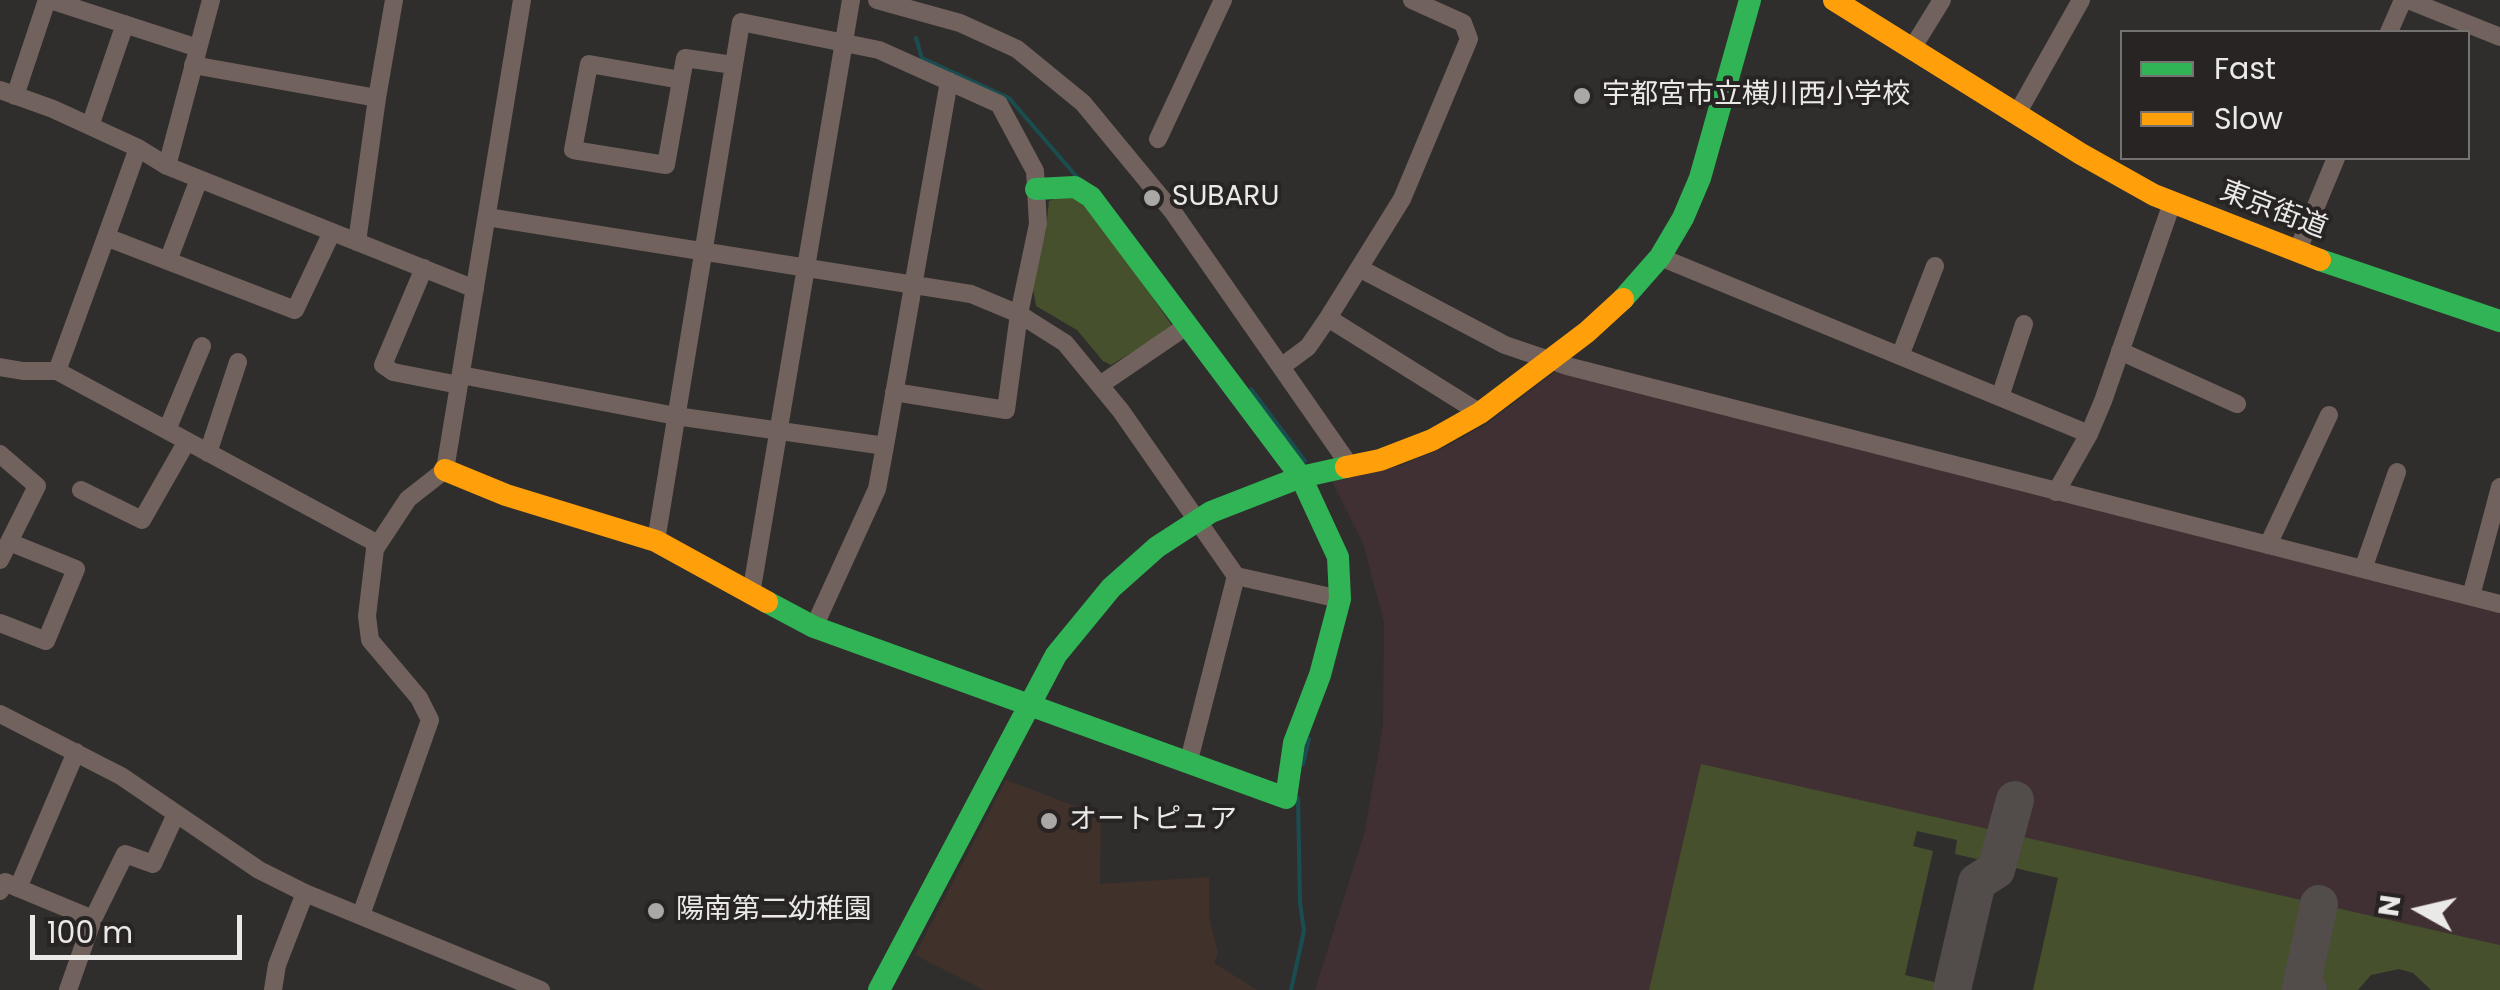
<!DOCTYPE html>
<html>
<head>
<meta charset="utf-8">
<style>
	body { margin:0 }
	#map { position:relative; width:2500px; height:990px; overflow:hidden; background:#302e2d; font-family:Poppins,sans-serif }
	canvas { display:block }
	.legend { position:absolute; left:2120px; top:30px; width:350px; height:130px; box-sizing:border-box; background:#272423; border:2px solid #757372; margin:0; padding:12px 18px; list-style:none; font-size:30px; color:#ebe9e8 }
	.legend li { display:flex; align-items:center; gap:20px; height:50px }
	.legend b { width:50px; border:2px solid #757372 }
	.north { position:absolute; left:2370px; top:860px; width:100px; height:100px; -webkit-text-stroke:8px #272423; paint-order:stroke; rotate:278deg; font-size:28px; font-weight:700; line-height:40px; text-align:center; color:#ebe9e8 }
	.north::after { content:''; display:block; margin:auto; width:35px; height:45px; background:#ebe9e8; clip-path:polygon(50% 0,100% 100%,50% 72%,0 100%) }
	.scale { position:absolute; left:30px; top:915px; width:212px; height:45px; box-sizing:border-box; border:5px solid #ebe9e8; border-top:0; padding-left:12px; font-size:30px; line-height:35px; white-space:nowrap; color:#ebe9e8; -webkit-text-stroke:8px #272423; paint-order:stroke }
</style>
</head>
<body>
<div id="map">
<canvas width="2500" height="990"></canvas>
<ul class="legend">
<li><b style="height:12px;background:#30b455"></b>Fast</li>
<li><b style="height:12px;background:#ff9f0a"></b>Slow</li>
</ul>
<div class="north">N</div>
<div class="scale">100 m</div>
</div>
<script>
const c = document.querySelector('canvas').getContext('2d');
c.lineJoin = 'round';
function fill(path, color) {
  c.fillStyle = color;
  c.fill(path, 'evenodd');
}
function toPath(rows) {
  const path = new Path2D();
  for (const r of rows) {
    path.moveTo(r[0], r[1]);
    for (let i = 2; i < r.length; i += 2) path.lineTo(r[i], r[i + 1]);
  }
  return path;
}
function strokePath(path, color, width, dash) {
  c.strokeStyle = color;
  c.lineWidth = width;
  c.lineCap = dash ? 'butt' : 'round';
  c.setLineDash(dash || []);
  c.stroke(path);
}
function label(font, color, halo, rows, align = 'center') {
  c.font = font + ' Poppins,"Noto Sans JP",sans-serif';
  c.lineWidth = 8;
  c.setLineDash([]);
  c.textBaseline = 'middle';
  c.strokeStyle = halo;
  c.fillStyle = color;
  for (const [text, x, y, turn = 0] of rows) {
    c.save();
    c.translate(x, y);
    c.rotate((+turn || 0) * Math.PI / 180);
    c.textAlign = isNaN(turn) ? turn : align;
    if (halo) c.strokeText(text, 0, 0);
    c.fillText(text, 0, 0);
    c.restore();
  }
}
fill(toPath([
	[1006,780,1094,813,1101,810,1100,884,1209,877,1209,916,1218,953,1214,963,1257,990,984,990,915,955]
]), '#40312a');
fill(toPath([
	[1563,370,2500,610,2500,945,1701,765,1649,990,1315,990,1365,831,1383,726,1384,622,1363,543,1332,481,1399,466,1446,447,1487,424,1555,372]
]), '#413033');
fill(toPath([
	[1078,191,1173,327,1111,365,1103,361,1077,330,1036,306,1032,283,1046,231,1049,201],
	[1701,764,2500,945,2500,990,2431,990,2413,973,2399,969,2371,975,2358,990,2033,990,2058,878,1955,854,1957,840,1917,831,1913,846,1933,851,1905,975,1968,990,1649,990]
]), '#46502c');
strokePath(toPath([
	[916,38,922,58,1009,98,1077,177],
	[1251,389,1305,461],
	[1303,764,1309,739],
	[1291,990,1304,931,1300,902,1298,798]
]), '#194d4f', 4);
strokePath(toPath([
	[1952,990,1977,882,1996,870,2015,800],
	[2308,990,2301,988,2319,904]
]), '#524c4b', 38);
strokePath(toPath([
	[50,0,198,48],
	[877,0,960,23,1017,49,1083,103,1173,212,1350,466],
	[1412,0,1463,23,1469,39,1402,199,1328,318,1480,413],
	[2408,0,2500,37],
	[2389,32,2403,0],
	[1913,47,1942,0],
	[193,65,377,98,394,0],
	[681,80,589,64,573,150,666,165,685,58,733,65],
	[0,90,53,109,138,148,167,166,475,289],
	[15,96,47,0],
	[2018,112,2081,0],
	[90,126,125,24],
	[1158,139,1223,0],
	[138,148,106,237,295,310,332,232],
	[167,166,211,0],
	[487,217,971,294,1019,314,1065,343,1121,411,1236,576,1188,764],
	[357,242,377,98],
	[2297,252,2336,158],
	[1660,257,2089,434],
	[168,261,199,179],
	[424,268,383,365,393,372,459,385],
	[1359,268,1505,345,1567,366,2500,604],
	[2120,351,2237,404],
	[1900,356,1935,266],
	[0,367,23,371,57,371,378,544],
	[1281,367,1308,347,1328,318],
	[57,371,106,237],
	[461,375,676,416,885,446,949,81],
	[1100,385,1188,325],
	[2000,397,2024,324],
	[167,430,202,346],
	[208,453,238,362],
	[0,454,37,486,0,560],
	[81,490,142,520,187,441],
	[2056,492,2089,434,2103,401,2172,203],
	[656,541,741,22,879,50,999,104,1035,171,1038,224,1019,314,1006,410,894,392],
	[2268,545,2329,415],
	[2363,569,2397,472],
	[1236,576,1340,599],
	[751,594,851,0],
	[2471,596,2500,487],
	[0,623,46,641,76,569,9,542],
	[814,627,877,489,885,446],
	[0,714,121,776,259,870,305,893,541,990],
	[0,891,5,882,18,888],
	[361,915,430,720,419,698,370,640,367,616,375,549,408,499,445,470,522,0],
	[93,919,125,854,153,864,176,814],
	[68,990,93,919,18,888,76,752],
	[273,990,277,965,305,893]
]), '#71625e', 18);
strokePath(toPath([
	[2320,260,2500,321],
	[1623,299,1660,257,1683,218,1700,178,1750,0],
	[767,602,814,627,1286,798,1294,743,1320,675,1340,599,1338,557,1301,477,1091,197,1075,187,1036,189],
	[879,990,1056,655,1111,588,1157,547,1211,512,1301,477,1346,467]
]), '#30b455', 22);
strokePath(toPath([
	[1834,0,2081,154,2154,195,2320,260],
	[1346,467,1380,460,1432,440,1480,413,1587,332,1623,299],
	[445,470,506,495,656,541,767,602]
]), '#ff9f0a', 22);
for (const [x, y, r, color] of [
	[1582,96,10,"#aaa8a7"],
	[1152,198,10,"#aaa8a7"],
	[1049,821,10,"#aaa8a7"],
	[656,911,10,"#aaa8a7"]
]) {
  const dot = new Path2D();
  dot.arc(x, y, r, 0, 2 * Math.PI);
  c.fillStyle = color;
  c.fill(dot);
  strokePath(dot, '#272423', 4);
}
label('28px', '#ebe9e8', '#272423', [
	["宇都宮市立横川西小学校",1602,96],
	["SUBARU",1172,198],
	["オートピュア",1069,821],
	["陽南第二幼稚園",676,911]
], 'left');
label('28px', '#ebe9e8', '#272423', [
	["東京街道",2273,211,21]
]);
</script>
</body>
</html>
